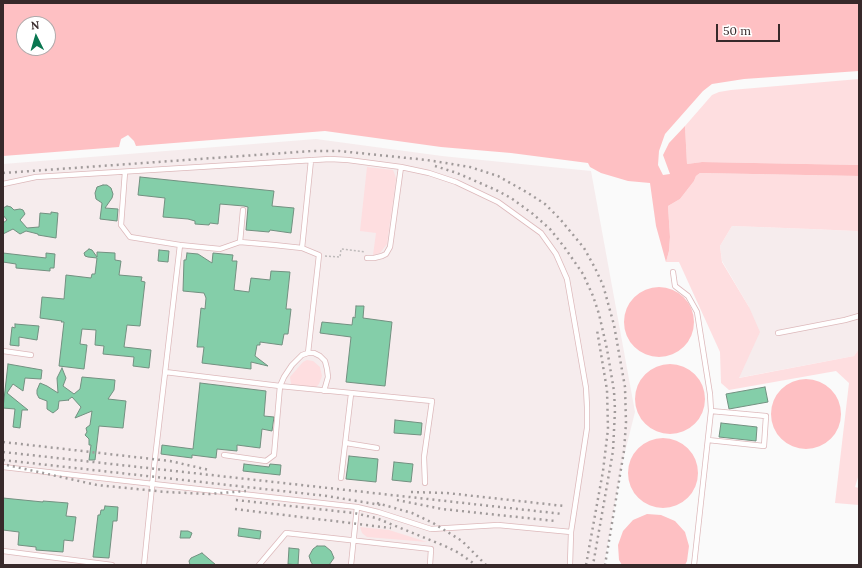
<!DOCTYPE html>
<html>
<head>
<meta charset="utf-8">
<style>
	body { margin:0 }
	#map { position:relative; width:862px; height:568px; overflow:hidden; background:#fafafa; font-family:Lora,serif }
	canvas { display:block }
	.frame { position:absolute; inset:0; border:4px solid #37292a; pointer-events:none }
	.north { position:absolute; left:16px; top:16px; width:40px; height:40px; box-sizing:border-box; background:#fff; border:1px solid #afa9aa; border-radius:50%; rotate:355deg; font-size:11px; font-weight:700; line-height:16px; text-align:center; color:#37292a }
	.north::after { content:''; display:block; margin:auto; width:14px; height:18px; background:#0a7751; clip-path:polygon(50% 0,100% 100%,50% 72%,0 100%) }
	.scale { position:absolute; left:716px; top:24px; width:64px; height:18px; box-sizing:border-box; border:2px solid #37292a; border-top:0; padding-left:5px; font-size:12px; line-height:14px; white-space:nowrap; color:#37292a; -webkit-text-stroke:3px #fff; paint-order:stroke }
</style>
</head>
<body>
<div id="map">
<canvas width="862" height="568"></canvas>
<div class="frame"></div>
<div class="north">N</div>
<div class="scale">50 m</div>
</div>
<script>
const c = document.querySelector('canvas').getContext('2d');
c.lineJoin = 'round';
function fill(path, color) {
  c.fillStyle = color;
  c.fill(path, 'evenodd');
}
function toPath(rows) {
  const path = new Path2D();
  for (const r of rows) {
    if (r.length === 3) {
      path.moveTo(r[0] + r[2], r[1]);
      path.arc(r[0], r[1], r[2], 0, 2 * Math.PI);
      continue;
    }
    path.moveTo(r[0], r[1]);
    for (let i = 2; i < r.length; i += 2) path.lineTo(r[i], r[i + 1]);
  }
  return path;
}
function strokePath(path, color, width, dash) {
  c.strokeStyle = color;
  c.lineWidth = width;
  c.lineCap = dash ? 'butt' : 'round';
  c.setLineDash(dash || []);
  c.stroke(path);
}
fill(toPath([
	[316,139,442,156,591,171,635,412,622,464,604,565,3,565,3,164],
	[732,226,811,229,856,231,859,232,859,349,854,356,738,378,749,307,722,261,720,246]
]), '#f6eced');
fill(toPath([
	[859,79,859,165,702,162,687,164,685,126,712,95,719,92,731,90],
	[367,167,393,170,395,175,396,179,387,244,380,253,373,255,376,233,360,231],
	[700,173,859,176,859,232,856,231,811,229,732,226,720,246,722,262,749,307,760,332,739,378,854,356,859,349,859,474,855,487,859,488,859,505,835,503,849,383,836,371,729,390,721,383,720,352,679,262,666,262,669,251,670,237,668,206,680,199,694,181,696,176],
	[307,360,313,361,320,367,322,376,319,384,316,387,291,384,290,377,303,362],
	[360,527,389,530,427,542,367,537,362,533]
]), '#fedee0');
fill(toPath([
	[3,3,859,3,859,71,744,79,712,84,703,91,665,134,659,151,658,165,663,175,670,174,663,155,669,143,685,126,687,164,702,162,859,165,859,176,700,173,696,176,694,181,680,199,668,206,670,237,669,251,666,262,656,226,650,183,628,181,601,173,590,167,588,163,511,153,441,147,325,131,136,146,134,141,128,135,121,139,119,147,3,156],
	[24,24,48,24,48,48,24,48],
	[659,322,35],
	[670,399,35],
	[806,414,35],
	[663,473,35],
	[647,514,661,515,675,521,685,532,689,546,687,561,685,565,622,565,619,560,618,545,623,531,633,520]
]), '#fec0c3');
const building = toPath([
	[140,177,274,191,272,206,294,208,291,233,270,230,269,232,246,230,248,207,244,206,220,204,218,224,210,223,209,225,195,224,195,221,188,219,163,217,165,198,138,195,140,177],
	[103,185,107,185,111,188,113,194,112,198,105,208,118,209,117,221,100,219,102,203,96,199,95,193,97,187,103,185],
	[7,206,11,207,14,210,20,209,23,210,25,214,20,220,27,228,39,227,40,213,51,214,51,212,58,213,56,238,38,235,38,234,26,231,20,234,13,229,3,234,3,223,7,220,3,215,3,208,7,206],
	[89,249,92,250,97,257,97,252,115,253,115,260,121,261,119,275,142,277,141,281,145,282,140,326,127,325,124,347,151,350,149,368,133,366,134,357,103,354,104,346,95,345,96,330,82,329,80,344,87,345,84,369,59,366,64,322,61,322,62,321,40,318,42,297,64,299,66,275,91,278,92,274,95,274,97,258,88,257,85,256,84,253,89,249],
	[159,250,169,251,168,262,158,261,159,250],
	[3,253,46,258,46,253,55,254,54,268,50,268,50,271,16,268,16,264,3,262,3,253],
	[187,253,198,254,212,263,213,253,233,255,232,261,237,261,234,290,249,292,251,278,270,280,271,271,290,272,286,309,291,309,288,334,284,334,282,345,260,342,260,345,257,345,255,356,268,366,251,362,251,369,202,363,204,347,197,347,201,308,205,309,206,298,204,293,183,291,184,260,186,260,187,253],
	[356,306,364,306,363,318,392,322,385,386,346,382,351,337,320,333,322,322,352,325,353,317,355,318,356,306],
	[15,324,39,326,37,340,19,337,19,346,10,345,12,327,15,328,15,324],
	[8,364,42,370,41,379,25,378,23,391,13,384,7,393,28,410,22,410,20,428,13,427,15,409,3,408,8,364],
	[62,368,66,378,63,386,74,394,80,389,82,377,115,380,114,390,108,399,126,401,123,428,99,426,95,460,89,460,91,445,89,445,89,439,85,435,87,432,86,428,90,425,92,411,75,418,81,407,72,397,68,400,69,400,59,401,58,409,53,413,47,409,47,401,39,398,37,394,37,390,40,383,47,386,58,393,57,378,62,368],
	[200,383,266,391,264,416,274,417,272,431,262,429,260,448,237,445,237,451,217,449,216,458,192,455,192,458,161,454,162,445,193,449,200,383],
	[765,387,768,402,729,409,726,394,765,387],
	[395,420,422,423,421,435,394,433,395,420],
	[721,423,757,427,756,441,719,437,721,423],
	[349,456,378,459,376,482,346,479,349,456],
	[394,462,413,464,411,482,392,480,394,462],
	[244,464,269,467,270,464,281,465,280,475,243,471,244,464],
	[3,498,43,502,43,501,68,503,66,516,76,517,73,541,64,540,63,552,36,550,36,547,18,545,19,532,3,530,3,498],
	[105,506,118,507,117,521,113,521,109,558,93,557,98,515,100,515,101,510,104,510,105,506],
	[239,528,261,531,260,539,238,536,239,528],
	[181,531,188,531,192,533,190,538,180,538,181,531],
	[317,546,325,546,331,551,334,558,329,565,313,565,311,562,309,556,313,549,317,546],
	[289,548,299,549,298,565,288,564,289,548],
	[202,553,216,565,190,565,189,561,191,558,202,553]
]);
fill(building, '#84cea9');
strokePath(building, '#739181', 1);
const lane = toPath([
	[125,172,121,225,130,237,180,245,220,249,240,242,274,245,302,248,319,255,308,353],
	[3,184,36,177,330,159,348,160,401,167,429,173,456,182,498,202,541,233,556,254,567,279,586,388,587,407,587,428,571,532,570,565],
	[240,242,243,210],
	[302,248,311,160],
	[367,258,374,258,382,256,386,254,390,247,401,167],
	[673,272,675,286,688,296,697,312,710,394,711,411,694,565],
	[778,333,845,320,859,316],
	[3,351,31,355],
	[165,372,280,386,432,401,424,457,425,483],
	[708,440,764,446,766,416,711,411],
	[346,443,377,448],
	[224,455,266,461,274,455,280,386,284,377,292,365,302,355,308,353,314,353,320,356,325,361,327,369,328,377,324,391],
	[3,467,357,507,378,512,431,529,498,525,571,532],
	[341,478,351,394],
	[3,551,112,565],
	[144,565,154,467,180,245],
	[259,565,286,533,431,549,430,565],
	[351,565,357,507]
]);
strokePath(lane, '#ddb9bb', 6);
strokePath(toPath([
	[325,256,340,257,341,249,365,252]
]), '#bebaba', 1.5, [2, 2]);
strokePath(lane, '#fff', 4.5);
strokePath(toPath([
	[435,166,457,173,496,190,511,198,533,214,550,229,565,248,583,274,593,296,599,314,607,349,614,391,615,410,613,451,593,565],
	[3,173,312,151,339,151,427,160,470,167,498,176,528,193,545,204,560,219,584,248,595,268,603,285,614,325,625,387,626,423,624,451,605,565],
	[3,442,170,461,209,470],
	[3,452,563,514],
	[3,460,327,496,381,505],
	[7,465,97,485,166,492,209,494,246,491],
	[411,492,447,493,564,506],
	[236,500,354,513,376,518,445,546,459,553,476,565],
	[397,500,442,509,555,521],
	[377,503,412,513,433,523,462,541,486,565],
	[235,509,391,528],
	[586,565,603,471,608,429,607,390,597,330]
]), '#a19b9b', 2.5, [2, 4]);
</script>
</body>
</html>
